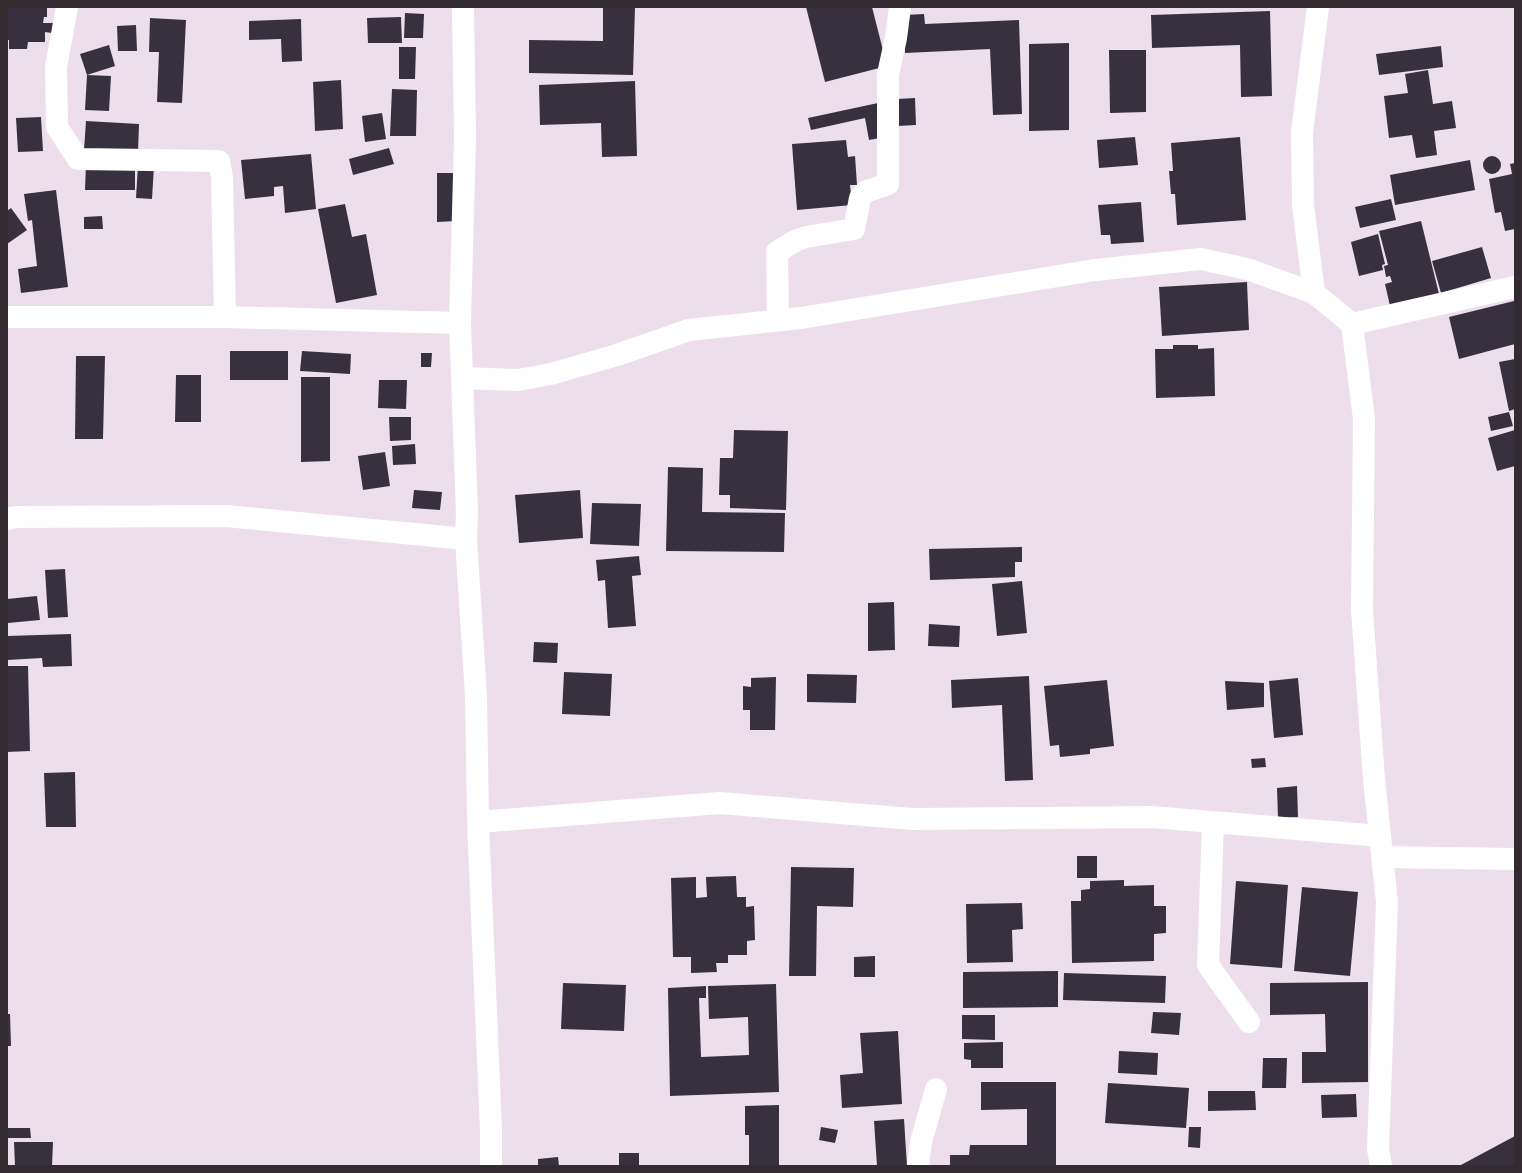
<!DOCTYPE html>
<html>
<head>
<meta charset="utf-8">
<style>
	body { margin:0 }
	#map { position:relative; width:1522px; height:1173px; overflow:hidden; background:#eddeec; font-family:"Playfair Display",serif }
	canvas { display:block }
	.frame { position:absolute; inset:0; border:8px solid #322c31; pointer-events:none }
</style>
</head>
<body>
<div id="map">
<canvas width="1522" height="1173"></canvas>
<div class="frame"></div>
</div>
<script>
const c = document.querySelector('canvas').getContext('2d');
c.lineJoin = 'round';
function fill(path, color) {
  c.fillStyle = color;
  c.fill(path, 'evenodd');
}
function toPath(rows) {
  const path = new Path2D();
  for (const r of rows) {
    if (r.length === 3) {
      path.moveTo(r[0] + r[2], r[1]);
      path.arc(r[0], r[1], r[2], 0, 2 * Math.PI);
      continue;
    }
    path.moveTo(r[0], r[1]);
    for (let i = 2; i < r.length; i += 2) path.lineTo(r[i], r[i + 1]);
  }
  return path;
}
function strokePath(path, color, width, dash) {
  c.strokeStyle = color;
  c.lineWidth = width;
  c.lineCap = dash ? 'butt' : 'round';
  c.setLineDash(dash || []);
  c.stroke(path);
}
fill(toPath([
	[7,7,47,7,47,17,44,17,43,23,53,23,52,33,45,32,45,42,28,42,27,49,9,49,9,40,7,40],
	[603,7,635,7,633,75,529,73,529,40,603,41],
	[806,7,872,7,887,66,825,82],
	[1270,11,1272,96,1241,97,1240,45,1152,48,1151,15],
	[405,13,424,14,423,38,404,38],
	[924,14,925,24,1019,20,1022,114,993,115,990,49,905,53,904,15],
	[401,17,402,43,368,43,367,18],
	[150,18,186,20,182,103,157,102,159,52,149,52],
	[301,19,302,61,282,62,281,39,249,40,249,21],
	[136,25,137,51,118,51,117,26],
	[1069,43,1069,130,1029,131,1029,44],
	[109,45,115,66,87,75,111,76,109,111,85,110,87,75,80,54],
	[1441,46,1443,67,1379,75,1376,54],
	[399,47,416,47,415,79,399,79],
	[1109,50,1146,50,1146,112,1110,113],
	[1428,70,1433,104,1452,101,1456,128,1434,131,1437,155,1416,158,1412,135,1389,138,1384,96,1408,93,1405,74],
	[341,80,343,129,315,131,313,82],
	[635,81,637,156,602,157,601,123,540,125,539,85],
	[392,89,417,90,416,136,390,136],
	[915,98,916,125,898,126,897,99],
	[878,103,885,137,869,140,865,118,811,130,808,118],
	[382,113,386,139,365,142,362,116],
	[41,117,43,151,18,152,16,118],
	[86,121,139,124,138,153,84,150],
	[1135,137,1138,165,1099,168,1097,140],
	[1240,137,1246,220,1177,225,1175,194,1171,194,1169,171,1173,171,1171,143],
	[846,140,848,157,855,156,857,185,850,185,852,205,797,210,792,144],
	[389,148,394,164,353,175,349,159],
	[311,154,316,209,285,213,283,186,274,187,274,196,245,199,241,160],
	[1492,165,9],
	[1470,160,1475,190,1395,205,1390,175],
	[1515,163,1515,229,1505,231,1501,212,1495,213,1489,179,1512,174,1510,164],
	[86,164,135,164,135,190,85,190],
	[138,165,154,166,152,199,136,198],
	[437,173,457,173,457,221,437,222],
	[56,190,68,287,21,293,18,269,37,266,32,220,28,221,24,194],
	[1391,199,1396,220,1360,228,1355,207],
	[1141,202,1144,242,1111,244,1110,235,1101,235,1098,205],
	[345,204,352,237,366,234,377,295,336,303,318,209],
	[11,208,27,230,7,244,7,211],
	[102,216,103,229,84,229,84,217],
	[1421,221,1439,294,1390,306,1385,284,1392,282,1390,276,1386,277,1384,266,1388,265,1379,231],
	[1378,234,1385,264,1382,265,1383,270,1359,276,1351,242],
	[1482,247,1491,278,1441,293,1432,261],
	[1247,282,1249,330,1162,336,1159,287],
	[1514,301,1515,344,1459,359,1449,317],
	[1173,345,1198,345,1198,349,1214,348,1215,396,1156,398,1155,349,1173,349],
	[230,351,288,351,288,380,230,380],
	[302,351,351,354,350,374,300,371],
	[421,353,432,353,431,367,421,367],
	[76,356,105,356,103,439,75,439],
	[1515,359,1515,409,1509,411,1499,362],
	[176,375,201,375,201,422,175,422],
	[301,377,330,377,330,461,301,462],
	[379,380,407,380,406,409,378,408],
	[1509,412,1513,426,1491,431,1488,417],
	[389,417,411,417,411,440,390,441],
	[734,430,788,431,786,510,730,508,730,495,719,495,720,458,733,458],
	[1515,430,1515,466,1497,471,1488,438],
	[415,444,416,464,393,465,392,446],
	[385,452,390,486,363,490,358,456],
	[668,467,703,468,702,512,785,513,784,552,666,551],
	[414,490,442,492,440,510,412,508],
	[580,490,583,538,519,543,515,495],
	[592,503,641,504,639,546,590,544],
	[1022,547,1022,562,1015,562,1015,577,930,580,929,549],
	[639,556,641,575,632,576,636,626,608,628,605,580,598,581,596,560],
	[65,569,68,617,48,618,45,570],
	[1022,581,1027,633,997,636,992,584],
	[37,596,40,620,8,623,7,599],
	[894,602,895,650,868,651,868,603],
	[929,624,960,626,959,647,928,646],
	[71,634,72,666,43,667,42,658,7,660,7,636],
	[534,642,558,643,557,663,533,662],
	[7,666,28,666,30,751,7,752],
	[564,672,612,674,610,716,562,714],
	[807,674,857,675,856,703,807,702],
	[1029,676,1033,780,1005,781,1002,705,952,708,951,680],
	[776,677,775,730,750,730,750,710,743,710,743,686,751,687,751,678],
	[1298,678,1303,735,1274,738,1269,681],
	[1107,680,1114,746,1090,749,1090,754,1060,757,1059,745,1050,746,1044,686],
	[1225,681,1264,683,1264,707,1227,710],
	[1265,758,1266,767,1252,768,1251,759],
	[75,772,76,827,46,827,44,773],
	[1297,786,1298,817,1278,818,1277,788],
	[1077,856,1097,856,1097,878,1077,878],
	[791,867,854,868,853,907,817,906,816,976,789,976],
	[736,876,737,897,746,897,746,907,754,906,755,940,747,941,747,955,728,955,728,963,716,963,717,972,691,973,691,957,673,957,671,878,696,877,696,898,707,897,706,877],
	[1124,880,1124,886,1154,885,1154,906,1166,906,1166,933,1154,934,1154,961,1072,963,1071,901,1081,901,1081,890,1090,889,1090,881],
	[1236,881,1288,885,1282,968,1230,964],
	[1302,887,1358,892,1350,976,1294,971],
	[1022,903,1023,929,1012,930,1013,962,967,963,966,904],
	[875,956,875,977,854,977,854,957],
	[1058,971,1058,1007,963,1008,963,972],
	[1064,973,1166,976,1165,1003,1063,1000],
	[1368,982,1368,1082,1302,1083,1302,1052,1326,1052,1325,1014,1270,1015,1270,983],
	[563,983,626,985,624,1031,561,1029],
	[776,984,779,1092,670,1096,668,988,706,986,706,998,699,998,701,1057,749,1055,748,1017,709,1019,708,986],
	[1153,1012,1181,1013,1179,1035,1151,1033],
	[7,1014,10,1014,11,1046,7,1046],
	[962,1015,995,1015,995,1040,962,1039],
	[898,1031,902,1104,842,1108,840,1075,863,1073,860,1033],
	[1003,1042,1003,1068,971,1068,971,1060,964,1059,964,1043],
	[1119,1051,1158,1053,1157,1075,1118,1073],
	[1263,1058,1287,1058,1286,1088,1262,1088],
	[981,1082,1056,1082,1056,1166,950,1166,950,1155,969,1155,970,1145,1027,1145,1027,1109,981,1110],
	[1108,1083,1189,1088,1186,1128,1105,1123],
	[1208,1091,1255,1091,1256,1110,1208,1111],
	[1356,1094,1357,1117,1322,1118,1321,1095],
	[779,1105,779,1166,749,1166,749,1135,745,1135,745,1106],
	[904,1119,907,1166,877,1166,874,1121],
	[821,1127,838,1130,835,1143,819,1140],
	[1189,1127,1201,1127,1200,1148,1188,1147],
	[7,1128,30,1128,31,1138,7,1138],
	[1515,1136,1515,1166,1459,1166],
	[14,1142,53,1142,52,1166,15,1166],
	[619,1153,639,1153,639,1166,619,1166],
	[558,1157,559,1166,538,1166,538,1159]
]), '#37313f');
strokePath(toPath([
	[67,7,56,67,57,127,78,159,219,161,222,177,225,317],
	[463,7,465,138,460,323,467,513,466,539,476,696,478,822,491,1131,491,1166],
	[1314,293,1303,205,1302,132,1318,7],
	[7,317,225,317,460,323],
	[778,320,777,252,795,241,806,237,854,229,860,198,865,192,888,184,888,74,896,38,900,7],
	[1352,324,1515,287],
	[462,378,518,380,551,374,617,355,689,330,801,318,1095,270,1201,259,1247,269,1314,293,1352,324,1364,419,1362,610,1374,779,1387,902,1378,1149,1381,1166],
	[7,519,16,517,226,516,466,539],
	[478,822,720,803,912,819,1152,817,1380,836],
	[1213,823,1208,965,1249,1022],
	[1382,857,1515,859],
	[918,1166,921,1142,936,1089]
]), '#fff', 22);
</script>
</body>
</html>
